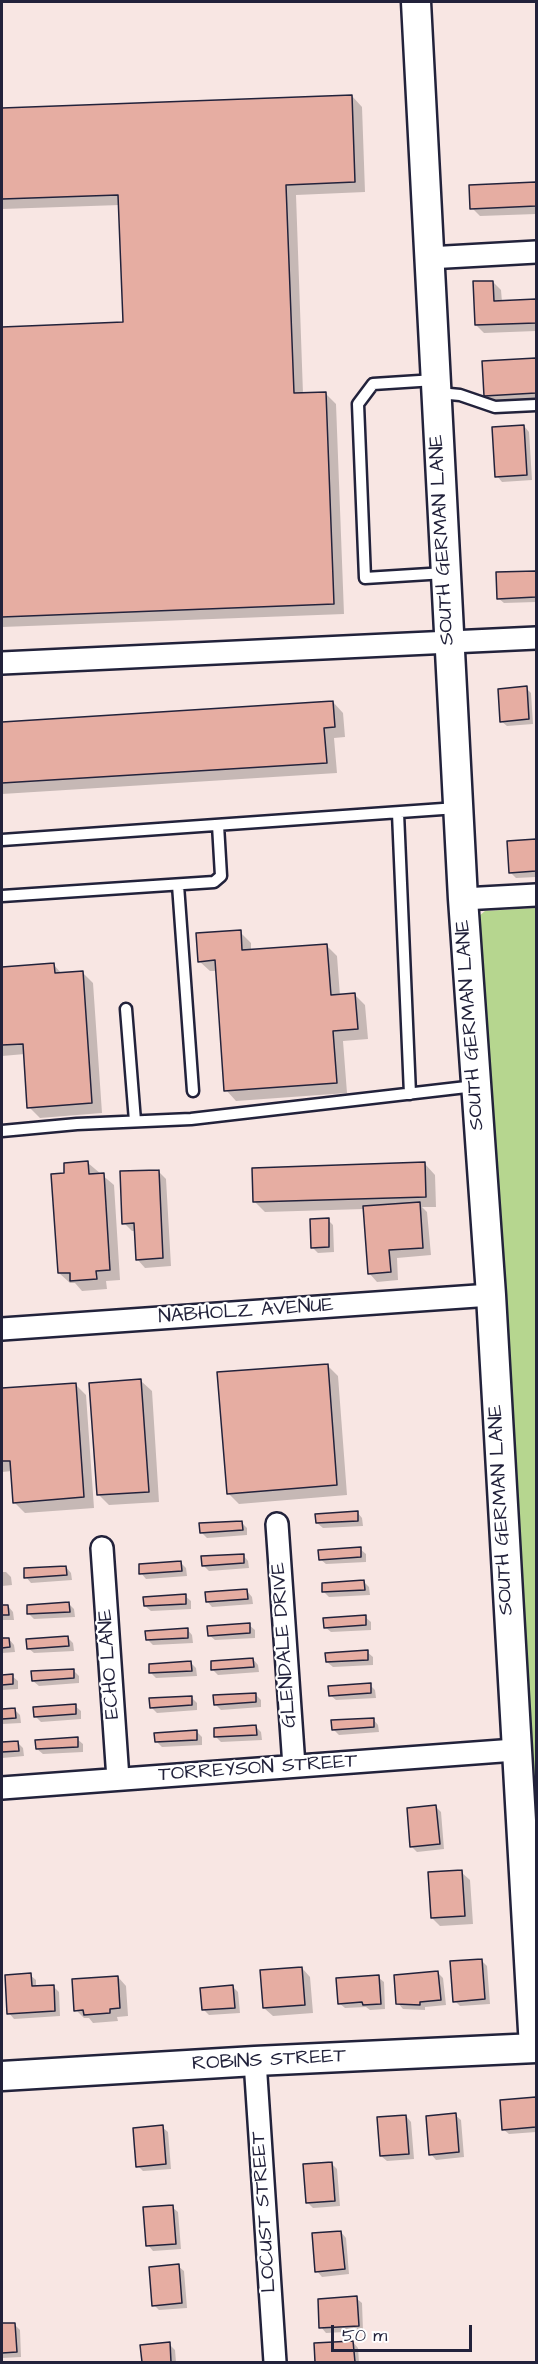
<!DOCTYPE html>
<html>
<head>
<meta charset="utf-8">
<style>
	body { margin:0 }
	#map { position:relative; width:538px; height:2364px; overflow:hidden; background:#f8e6e3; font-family:"Architects Daughter",sans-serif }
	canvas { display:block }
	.frame { position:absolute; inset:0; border:3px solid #22223b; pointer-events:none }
	.scale { position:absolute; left:331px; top:2325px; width:141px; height:27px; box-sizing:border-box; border:3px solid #22223b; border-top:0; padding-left:8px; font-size:18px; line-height:21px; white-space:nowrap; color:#22223b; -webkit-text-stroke:4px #fff; paint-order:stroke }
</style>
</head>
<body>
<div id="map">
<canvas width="538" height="2364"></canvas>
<div class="frame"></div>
<div class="scale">50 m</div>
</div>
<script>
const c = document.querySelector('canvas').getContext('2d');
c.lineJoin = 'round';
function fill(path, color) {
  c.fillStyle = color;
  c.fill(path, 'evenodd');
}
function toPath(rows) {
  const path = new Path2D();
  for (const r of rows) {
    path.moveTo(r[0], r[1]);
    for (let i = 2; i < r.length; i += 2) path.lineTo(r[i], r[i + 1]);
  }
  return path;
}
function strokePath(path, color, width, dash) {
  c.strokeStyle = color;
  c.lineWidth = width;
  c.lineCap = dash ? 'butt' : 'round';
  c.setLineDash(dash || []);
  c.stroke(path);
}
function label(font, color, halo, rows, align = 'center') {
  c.font = font + ' "Architects Daughter",sans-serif';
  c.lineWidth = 4.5;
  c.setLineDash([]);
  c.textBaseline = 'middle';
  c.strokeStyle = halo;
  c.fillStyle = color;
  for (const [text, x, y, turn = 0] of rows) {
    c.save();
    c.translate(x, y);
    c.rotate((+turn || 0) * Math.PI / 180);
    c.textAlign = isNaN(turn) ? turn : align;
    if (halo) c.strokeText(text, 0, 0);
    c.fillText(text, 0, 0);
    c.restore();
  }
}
fill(toPath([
	[536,908,536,1945,478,917,485,911]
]), '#b6d68f');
fill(toPath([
	[352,96,362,107,365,192,296,195,303,394,325,393,336,404,344,614,2,627,2,328,125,324,120,205,2,209,2,110],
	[536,183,536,214,480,216,472,208,471,186],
	[493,282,501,290,502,302,536,301,536,331,484,333,476,325],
	[536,360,536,401,493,403,485,395,484,363],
	[524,426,529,432,532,480,502,482,497,476],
	[536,572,536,602,504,603,498,598,497,574],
	[526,688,531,693,533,724,507,726,501,721],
	[333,702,343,713,345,737,334,738,337,773,2,794,2,723],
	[536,840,536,877,516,878,510,872,508,842],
	[240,932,251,943,251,951,326,945,337,956,340,996,355,995,365,1005,368,1039,343,1041,347,1093,236,1101,226,1090,217,971,210,971,199,961],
	[53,964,62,974,82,972,93,983,102,1113,40,1118,29,1107,25,1054,2,1056,2,968],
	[88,1163,114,1185,120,1280,106,1281,107,1289,82,1291,75,1283,70,1283,59,1273,66,1175],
	[425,1164,435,1175,436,1207,422,1207,427,1212,431,1255,397,1258,398,1280,377,1282,369,1273,364,1209,265,1212,255,1202],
	[158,1171,166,1179,171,1266,145,1268,137,1259,136,1231,132,1231,124,1223],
	[328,1220,333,1225,334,1252,318,1253,312,1247],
	[327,1365,338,1376,347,1495,239,1504,228,1493],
	[141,1381,152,1391,159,1502,109,1505,99,1495],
	[75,1384,86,1395,94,1508,25,1513,14,1502,12,1471,2,1472,2,1390],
	[357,1512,362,1518,363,1526,323,1528,317,1523],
	[241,1522,247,1528,247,1535,207,1538,201,1532],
	[360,1549,366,1554,366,1562,326,1564,320,1559],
	[243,1555,248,1561,249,1568,209,1571,203,1565],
	[181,1563,186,1568,187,1576,146,1579,141,1573],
	[66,1567,71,1573,72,1580,31,1583,26,1577],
	[2,1572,6,1572,11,1577,12,1585,2,1586],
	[364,1582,369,1587,370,1595,329,1597,324,1592],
	[247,1591,252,1597,253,1604,212,1607,207,1601],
	[185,1596,191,1601,191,1609,151,1611,145,1606],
	[69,1604,74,1609,75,1617,34,1619,29,1614],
	[8,1606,13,1612,14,1620,2,1620,2,1607],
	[365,1617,371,1622,371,1630,331,1632,325,1627],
	[249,1625,255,1630,255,1638,215,1640,209,1635],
	[187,1629,192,1635,193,1643,153,1645,147,1639],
	[68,1638,73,1643,74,1651,34,1653,28,1648],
	[9,1639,14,1645,15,1652,2,1653,2,1640],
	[367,1652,373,1657,373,1665,333,1667,327,1662],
	[253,1659,258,1665,259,1672,218,1675,213,1670],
	[191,1663,196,1668,197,1676,156,1678,151,1673],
	[73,1670,79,1676,79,1683,39,1686,33,1681],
	[2,1676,12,1676,18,1681,18,1689,2,1690],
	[370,1685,375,1690,376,1698,336,1700,330,1695],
	[255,1694,261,1700,261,1707,221,1710,215,1704],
	[191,1697,197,1703,197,1710,157,1713,151,1707],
	[75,1706,81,1711,81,1719,41,1722,35,1716],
	[15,1710,20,1715,21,1723,2,1724,2,1711],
	[373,1719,378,1725,379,1732,339,1735,333,1729],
	[256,1727,261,1732,262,1740,221,1742,216,1737],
	[196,1731,202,1737,202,1745,162,1747,156,1741],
	[77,1739,83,1744,83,1752,43,1754,37,1749],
	[18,1743,23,1748,24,1756,2,1758,2,1744],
	[436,1807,441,1812,444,1849,417,1852,411,1846],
	[461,1872,470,1880,473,1924,440,1926,432,1918],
	[482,1961,487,1966,490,2004,460,2006,455,2001],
	[302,1968,310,1977,313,2013,273,2016,264,2008],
	[438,1973,443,1978,446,2005,425,2007,425,2010,403,2009,398,2003],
	[30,1975,36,1980,36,1987,53,1986,59,1992,60,2016,14,2019,9,2013],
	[118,1977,126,1986,128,2016,117,2017,118,2021,93,2023,89,2018,84,2018,76,2010],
	[378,1977,384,1982,385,2009,370,2010,366,2007,345,2008,339,2003],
	[233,1987,238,1992,240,2013,209,2015,204,2010],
	[536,2099,536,2132,509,2134,503,2129,501,2102],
	[455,2115,461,2120,464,2157,436,2160,431,2154],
	[406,2116,411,2122,414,2159,387,2161,381,2156],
	[162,2127,168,2132,171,2169,143,2171,138,2166],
	[331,2163,337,2169,340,2206,313,2208,307,2202],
	[172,2207,178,2212,181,2249,153,2251,148,2245],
	[341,2232,346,2238,349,2274,322,2277,317,2271],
	[178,2266,184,2271,187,2308,159,2310,154,2305],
	[356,2298,362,2303,363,2331,326,2333,321,2327],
	[14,2324,20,2330,21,2357,2,2358,2,2325],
	[353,2342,358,2348,359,2362,317,2362,316,2344],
	[169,2344,175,2350,176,2362,143,2362,142,2346]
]), '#0003');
const building = toPath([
	[352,95,355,182,286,185,294,393,326,392,334,604,2,617,2,327,123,322,118,195,2,199,2,108,352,95],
	[536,182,536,206,470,209,469,185,536,182],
	[473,281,493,281,494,301,536,299,536,323,475,325,473,281],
	[536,358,536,393,484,396,482,361,536,358],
	[524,425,527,475,495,477,492,427,524,425],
	[536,571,536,597,497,599,496,572,536,571],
	[527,686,529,719,500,722,498,689,527,686],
	[333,701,335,727,324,728,327,763,2,783,2,722,333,701],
	[536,839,536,871,509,873,507,841,536,839],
	[241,930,242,950,327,944,331,995,355,993,358,1029,333,1031,337,1083,224,1091,215,960,198,962,196,933,241,930],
	[54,963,55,973,83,971,92,1103,27,1108,23,1044,2,1045,2,967,54,963],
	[88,1161,89,1174,104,1173,110,1270,96,1271,97,1279,70,1281,70,1273,58,1273,51,1174,64,1173,64,1163,88,1161],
	[425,1162,426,1197,253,1202,252,1168,425,1162],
	[159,1170,163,1258,136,1260,134,1223,122,1224,120,1171,159,1170],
	[420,1202,423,1248,389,1250,391,1272,368,1274,363,1206,420,1202],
	[329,1218,329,1247,311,1248,310,1219,329,1218],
	[328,1364,337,1485,227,1494,217,1372,328,1364],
	[141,1379,149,1492,97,1495,89,1383,141,1379],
	[76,1383,84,1497,13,1503,10,1461,2,1461,2,1388,76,1383],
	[358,1511,358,1521,316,1523,315,1514,358,1511],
	[242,1521,243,1530,200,1533,199,1523,242,1521],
	[361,1547,361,1557,319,1560,318,1550,361,1547],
	[244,1554,244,1563,202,1566,201,1556,244,1554],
	[181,1561,182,1571,139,1574,139,1564,181,1561],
	[66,1566,67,1575,24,1578,24,1568,66,1566],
	[364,1580,365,1590,322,1592,322,1583,364,1580],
	[247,1589,248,1599,206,1602,205,1592,247,1589],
	[186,1594,186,1604,144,1606,143,1597,186,1594],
	[69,1602,70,1612,27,1614,27,1605,69,1602],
	[2,1605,8,1605,9,1615,2,1615,2,1605],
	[366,1615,366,1625,324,1628,323,1618,366,1615],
	[250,1623,250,1633,208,1636,207,1626,250,1623],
	[188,1628,188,1638,146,1640,145,1631,188,1628],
	[68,1636,69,1646,27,1649,26,1639,68,1636],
	[2,1638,9,1638,10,1647,2,1648,2,1638],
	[368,1650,368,1660,326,1662,325,1653,368,1650],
	[253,1658,254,1667,211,1670,211,1661,253,1658],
	[191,1661,192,1671,149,1673,149,1664,191,1661],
	[74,1669,74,1678,32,1681,31,1671,74,1669],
	[13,1674,13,1684,2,1685,2,1675,13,1674],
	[371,1683,371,1693,329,1696,328,1686,371,1683],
	[256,1693,256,1702,214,1705,213,1695,256,1693],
	[192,1696,192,1705,150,1708,149,1698,192,1696],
	[76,1704,76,1714,34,1717,33,1707,76,1704],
	[15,1708,16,1718,2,1719,2,1709,15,1708],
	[374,1718,374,1727,332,1730,331,1720,374,1718],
	[256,1725,257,1735,214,1737,214,1728,256,1725],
	[197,1730,197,1740,155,1742,154,1733,197,1730],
	[78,1737,78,1747,36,1749,35,1740,78,1737],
	[18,1741,19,1751,2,1752,2,1742,18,1741],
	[436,1805,440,1844,410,1847,407,1808,436,1805],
	[462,1870,465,1916,431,1918,428,1872,462,1870],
	[482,1959,485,1999,453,2002,450,1961,482,1959],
	[302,1967,305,2005,263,2008,260,1970,302,1967],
	[438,1971,441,2000,420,2002,420,2005,396,2004,394,1975,438,1971],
	[31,1973,32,1986,54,1985,55,2011,7,2014,5,1975,31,1973],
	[379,1975,381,2004,363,2005,362,2002,338,2004,336,1978,379,1975],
	[118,1976,120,2008,110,2009,110,2013,84,2015,83,2010,74,2011,72,1979,118,1976],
	[233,1985,235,2008,202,2010,200,1988,233,1985],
	[536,2097,536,2127,502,2130,500,2100,536,2097],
	[456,2113,459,2152,429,2155,426,2116,456,2113],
	[406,2115,409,2154,380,2156,377,2117,406,2115],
	[163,2125,166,2164,136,2167,133,2128,163,2125],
	[332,2162,335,2201,306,2203,303,2164,332,2162],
	[173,2205,176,2244,146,2246,143,2207,173,2205],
	[341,2231,345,2269,315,2272,312,2233,341,2231],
	[179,2264,182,2303,152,2306,149,2267,179,2264],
	[357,2296,359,2326,319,2328,318,2299,357,2296],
	[2,2323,15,2323,17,2352,2,2353,2,2323],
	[353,2341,355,2362,315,2362,314,2343,353,2341],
	[170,2342,171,2362,142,2362,140,2345,170,2342]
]);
fill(building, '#e6ada2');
strokePath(building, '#22223b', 1.5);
const lane = toPath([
	[435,380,373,384,358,404,365,578,445,573],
	[439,393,460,395,495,407,536,405],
	[398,813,410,1094],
	[2,840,457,808],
	[178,885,193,1091],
	[2,896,214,882,221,876,218,825],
	[126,1009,135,1121],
	[2,1131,77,1124,191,1119,475,1086]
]);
const street = toPath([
	[428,258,536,252],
	[2,663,536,638],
	[463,899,536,895],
	[2,1329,491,1295],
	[277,1524,294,1766],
	[102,1548,118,1779],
	[2,1788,515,1750],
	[255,2061,275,2362]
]);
const secondary = toPath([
	[416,2,463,899,491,1295,534,2048],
	[2,2076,255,2061,536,2048]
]);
strokePath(lane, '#22223b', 15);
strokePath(street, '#22223b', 26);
strokePath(secondary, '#22223b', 33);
strokePath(lane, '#fff', 10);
strokePath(street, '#fff', 21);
strokePath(secondary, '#fff', 28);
label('20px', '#22223b', '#fff', [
	["SOUTH GERMAN LANE",443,540,-93],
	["SOUTH GERMAN LANE",471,1025,-94],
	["NABHOLZ AVENUE",246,1312,-4],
	["SOUTH GERMAN LANE",502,1510,-93],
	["GLENDALE DRIVE",285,1645,-94],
	["ECHO LANE",110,1664,-94],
	["TORREYSON STREET",258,1769,-4],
	["ROBINS STREET",269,2061,-3],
	["LOCUST STREET",265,2212,-94]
]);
</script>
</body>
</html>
